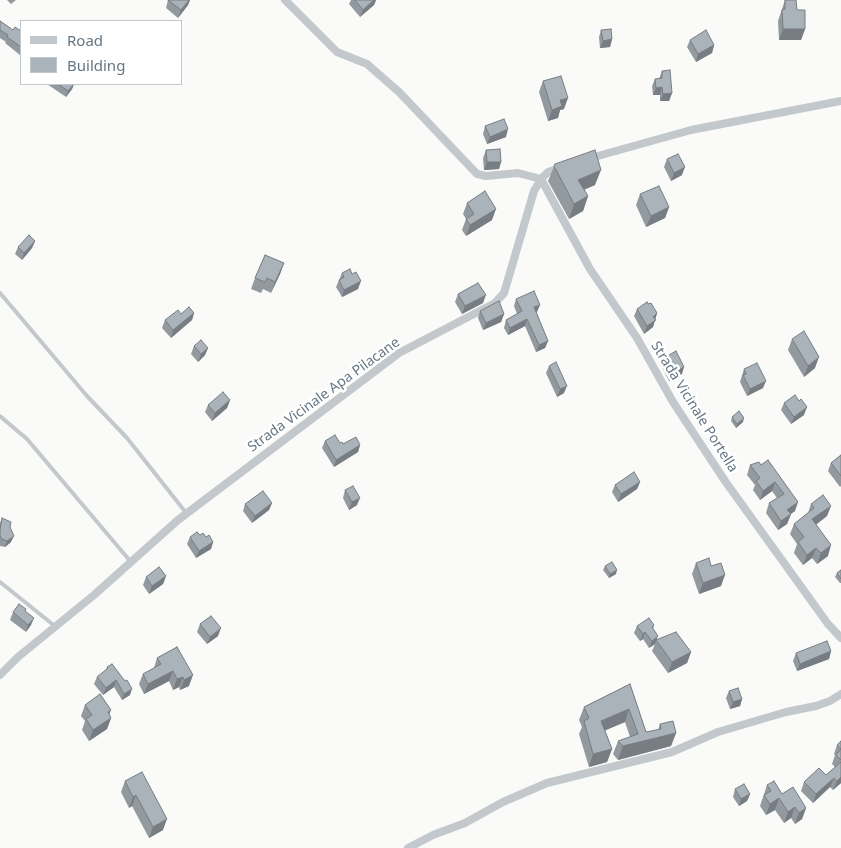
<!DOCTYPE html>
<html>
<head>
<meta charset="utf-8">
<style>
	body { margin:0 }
	#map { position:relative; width:841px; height:848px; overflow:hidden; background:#fafaf8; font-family:"Noto Sans",sans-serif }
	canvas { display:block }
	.legend { position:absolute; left:20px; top:20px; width:162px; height:65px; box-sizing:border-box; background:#fff; border:1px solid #c1c8cd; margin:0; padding:6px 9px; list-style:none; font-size:15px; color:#657683 }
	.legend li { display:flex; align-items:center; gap:10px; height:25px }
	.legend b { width:25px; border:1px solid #c1c8cd }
</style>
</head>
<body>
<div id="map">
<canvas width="841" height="848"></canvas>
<ul class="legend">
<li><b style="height:6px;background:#c3c8cc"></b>Road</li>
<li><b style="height:14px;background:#aab3b9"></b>Building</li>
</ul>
</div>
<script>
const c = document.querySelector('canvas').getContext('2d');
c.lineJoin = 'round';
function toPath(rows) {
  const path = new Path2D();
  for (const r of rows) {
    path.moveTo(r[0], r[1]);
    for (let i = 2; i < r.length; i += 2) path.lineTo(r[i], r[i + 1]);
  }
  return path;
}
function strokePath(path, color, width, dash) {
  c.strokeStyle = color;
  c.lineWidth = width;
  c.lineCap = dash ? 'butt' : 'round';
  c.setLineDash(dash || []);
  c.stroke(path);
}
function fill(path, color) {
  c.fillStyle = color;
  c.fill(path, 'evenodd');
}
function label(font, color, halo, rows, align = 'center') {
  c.font = font + ' "Noto Sans",sans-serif';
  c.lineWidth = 5;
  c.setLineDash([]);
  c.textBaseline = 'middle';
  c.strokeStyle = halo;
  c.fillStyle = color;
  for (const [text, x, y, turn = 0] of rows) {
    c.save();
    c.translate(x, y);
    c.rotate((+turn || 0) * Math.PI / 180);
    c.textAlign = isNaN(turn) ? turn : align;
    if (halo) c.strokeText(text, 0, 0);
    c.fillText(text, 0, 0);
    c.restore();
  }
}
strokePath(toPath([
	[0,293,87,396,127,438,187,514],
	[0,416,27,439,131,562],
	[0,582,56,627]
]), '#c3c8cc', 4);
strokePath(toPath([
	[285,0,337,52,367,64,399,92,477,174,486,176,518,173,541,179,590,269,637,338,673,402,725,481,828,624,841,638],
	[587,159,691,130,841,101],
	[0,675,18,657,94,595,178,520,399,353,495,303,504,293,534,191,541,179,548,172,560,168],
	[408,848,433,835,465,823,503,802,547,783,672,752,718,732,786,712,816,706,830,701,841,694]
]), '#c3c8cc', 8);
fill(toPath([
	[7,0,16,0,11,4],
	[168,0,190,0,188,5,178,18,166,8],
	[351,0,376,0,374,5,360,17,349,4],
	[785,0,796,0,797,10,805,29,801,40,779,40,778,21],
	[0,21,13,30,21,31,21,54,20,55,5,43,6,42,0,38],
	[601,30,612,39,610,47,600,48,599,37],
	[690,40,714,45,712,53,696,62,687,47],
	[662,71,672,93,669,101,660,101,660,95,653,95,652,86,655,79,659,79],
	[543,81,564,109,560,110,558,118,548,121,539,92],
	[47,84,74,84,72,89,66,97],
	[485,126,506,137,487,144,483,134],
	[486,150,501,162,499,169,484,170,483,158],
	[667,159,682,175,671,181,664,167],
	[555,164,595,185,584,190,588,196,583,211,569,219,548,181],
	[640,194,669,207,665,218,646,227,636,205],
	[467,203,492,220,466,236,462,230,466,219,463,214],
	[35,241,32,248,22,260,15,254,18,247],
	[284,263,280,274,271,293,263,289,261,293,251,289,255,278],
	[342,273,358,289,342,297,336,287],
	[458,294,483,303,462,314,455,302],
	[516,299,537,312,536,312,548,341,545,348,536,352,525,326,508,335,504,328,506,320,517,314,514,306],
	[637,309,657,313,653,327,644,334,634,316],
	[480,311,504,314,501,322,483,330,478,318],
	[194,313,192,320,171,338,162,328,165,320,181,314],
	[792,339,815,368,804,377,788,350],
	[194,346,208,348,205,355,198,362,191,354],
	[664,358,682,374,669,381,661,365],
	[549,366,564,393,557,397,546,373],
	[744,369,763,388,747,396,740,382],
	[230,400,227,408,212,421,205,412,208,405],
	[799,401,804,415,791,424,781,410,784,403],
	[732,417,743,422,736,428,731,421],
	[325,441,343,444,360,445,358,452,334,467,322,448],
	[841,455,841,486,840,487,828,471,831,463],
	[768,460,795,511,791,514,787,524,778,530,766,513,769,503,777,498,772,491,760,500,753,490,755,485,747,475,750,465,761,465],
	[640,482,637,489,618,502,612,492,615,485],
	[345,490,357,505,349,510,343,498],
	[272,503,269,510,252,523,243,511,245,504],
	[811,504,827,516,816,525,828,556,817,564,812,558,803,565,794,553,797,544,790,534,794,524,808,513],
	[2,518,11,542,5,547,0,546,0,523],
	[200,535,206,537,213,542,211,549,196,558,187,544,190,537],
	[696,563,711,566,721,586,699,594,692,574],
	[605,566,616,574,609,578,603,570],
	[841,570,841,583,840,583,835,577,837,573],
	[166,576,163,584,149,594,143,585,146,577],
	[26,609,25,611,31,625,26,632,10,620,13,612],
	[200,624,218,636,207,644,197,632],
	[654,625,653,629,657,640,691,652,687,663,668,673,652,651,655,644,649,648,643,639,640,641,634,633,637,626],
	[177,647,189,686,180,690,179,687,173,690,169,681,144,694,139,684,143,674,154,668,157,658],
	[831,651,829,659,797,671,793,661,796,653],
	[107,667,130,695,122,700,114,687,103,695,94,684,97,677,106,670],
	[630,684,646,732,658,730,660,724,676,733,671,746,618,760,613,754,618,741,630,737,625,722,605,730,612,749,607,762,589,767,579,734,582,727,579,720,584,707],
	[729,691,742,699,740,706,730,709,726,698],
	[85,705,109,715,111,718,107,729,89,741,82,730,85,721,81,716],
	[841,741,841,783,833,790,830,787,813,803,801,791,804,782,826,775,835,767,832,764,835,755,834,754,837,745],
	[125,781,163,830,149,838,132,806,129,808,121,792],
	[767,785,806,808,802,819,795,824,791,818,784,823,775,810,766,815,760,806],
	[735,789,750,794,747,801,739,806,733,797]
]), '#929a9f');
fill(toPath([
	[189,0,190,0,188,5,178,18,181,10],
	[374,0,376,0,374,5,360,17,363,10],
	[783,29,805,29,801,40,779,40],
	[612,39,610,47,600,48,603,41],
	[714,45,712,53,696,62,698,54],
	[74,84,72,89,66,97,68,91],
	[662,87,660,95,653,95,656,88],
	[672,93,669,101,660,101,663,94],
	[568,98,564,109,560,110,558,118,548,121,552,110,560,100],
	[508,129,506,137,487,144,490,137],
	[487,162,501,162,499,169,484,170],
	[685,167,682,175,671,181,674,173],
	[601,170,595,185,573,194,578,180],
	[588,196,583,211,569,219,574,204],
	[669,207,665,218,646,227,651,216],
	[496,209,492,220,466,236,470,225],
	[35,241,32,248,22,260,24,253],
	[284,263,280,274,271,293,275,282],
	[361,281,358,289,342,297,344,290],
	[486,295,483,303,462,314,465,306],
	[540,305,537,312,531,314,534,307],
	[194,313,192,320,171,338,173,330],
	[657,313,653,327,644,334,647,326,653,317],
	[504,314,501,322,483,330,486,323],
	[527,319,525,326,508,335,510,328],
	[548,341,545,348,536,352,539,345],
	[208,348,205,355,198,362,201,354],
	[819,357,815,368,804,377,808,366],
	[684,367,682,374,669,381,672,373],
	[766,381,763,388,747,396,750,389],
	[567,386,564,393,557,397,560,389],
	[230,400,227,408,212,421,215,413],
	[807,407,804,415,791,424,794,417],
	[744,418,743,422,736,428,737,424],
	[360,445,358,452,334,467,336,460],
	[640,482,637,489,618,502,621,494],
	[775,482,772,491,760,500,763,491],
	[360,498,357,505,349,510,352,502],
	[798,502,795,511,789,515,791,514,787,524,778,530,781,521,787,510],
	[272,503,269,510,252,523,255,516],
	[831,506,827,516,808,530,812,519],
	[14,536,11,542,5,547,7,541],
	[213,542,211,549,196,558,199,551],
	[831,545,828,556,817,564,821,553],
	[816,548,812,558,803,565,807,555],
	[617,570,616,574,609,578,610,574],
	[725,575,721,586,699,594,703,583],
	[166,576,163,584,149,594,152,586],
	[34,618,31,625,26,632,28,625],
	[221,628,218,636,207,644,210,637],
	[645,632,643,639,640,641,643,634],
	[658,636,655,644,649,648,652,641],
	[831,651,829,659,797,671,800,664],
	[691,652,687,663,668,673,672,662],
	[173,671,169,681,144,694,148,684],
	[193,675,189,686,180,690,184,680],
	[183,677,179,687,173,690,177,679],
	[116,680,114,687,103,695,106,688],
	[132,689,130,695,122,700,124,694],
	[742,699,740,706,730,709,733,702],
	[629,709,625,722,597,734,601,721],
	[111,710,107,720,111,718,107,729,89,741,93,730,108,712],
	[676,733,671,746,618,760,623,746],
	[612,749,607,762,589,767,593,754],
	[841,777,841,783,833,790,837,781],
	[834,778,830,787,813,803,816,794],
	[750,794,747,801,739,806,741,799],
	[136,795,132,806,129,808,133,797],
	[779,798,775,810,766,815,770,804],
	[795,807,791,818,784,823,788,812],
	[806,808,802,819,795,824,799,813],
	[167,819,163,830,149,838,153,827]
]), '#777d82');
const building = toPath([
	[168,0,189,0,181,10,168,0],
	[355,0,374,0,363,10,355,0],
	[785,0,796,0,797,10,805,10,805,29,783,29,782,10,785,9,785,0],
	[0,21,13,30,15,27,21,31,21,47,7,37,8,35,0,30,0,21],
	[611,29,612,39,603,41,601,30,611,29],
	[706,30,714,45,698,54,690,40,706,30],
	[670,70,672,93,663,94,662,87,656,88,655,79,662,78,662,71,670,70],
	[561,76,568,98,560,100,562,106,552,110,543,81,561,76],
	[58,84,74,84,68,91,58,84],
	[504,119,508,129,490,137,485,126,504,119],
	[500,149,501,162,487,162,486,150,500,149],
	[595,150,601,170,578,180,588,196,574,204,554,166,555,164,595,150],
	[678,154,685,167,674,173,667,159,678,154],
	[659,186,669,207,651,216,640,194,659,186],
	[485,191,496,209,470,225,466,219,474,214,467,203,485,191],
	[29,235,35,241,24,253,18,247,29,235],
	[265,255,284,263,275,282,267,278,265,282,255,278,265,255],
	[350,269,352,274,356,272,361,281,344,290,339,280,344,277,342,273,350,269],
	[478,283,486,295,465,306,458,294,478,283],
	[534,291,540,305,534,307,548,341,539,345,527,319,510,328,506,320,522,311,516,299,534,291],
	[499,301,504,314,486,323,480,311,499,301],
	[647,302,648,304,651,303,657,313,653,317,656,320,647,326,637,309,647,302],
	[189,307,194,313,173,330,165,320,178,310,181,314,189,307],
	[804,331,819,357,808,366,792,339,804,331],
	[201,340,208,348,201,354,194,346,201,340],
	[676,351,684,367,672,373,664,358,676,351],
	[556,362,567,386,560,389,549,366,556,362],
	[757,363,766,381,750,389,743,375,746,374,744,369,757,363],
	[223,392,230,400,215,413,208,405,223,392],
	[795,395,799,401,801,399,807,407,794,417,784,403,795,395],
	[739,411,744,418,737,424,732,417,739,411],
	[335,435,340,443,342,442,343,444,356,437,360,445,336,460,325,441,335,435],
	[841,455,841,476,831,463,841,455],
	[768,460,798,502,787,510,791,514,781,521,769,503,784,494,775,482,763,491,756,481,760,478,750,465,759,462,761,465,768,460],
	[634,472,640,482,621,494,615,485,634,472],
	[353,486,360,498,352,502,345,490,353,486],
	[263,491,272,503,255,516,245,504,263,491],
	[823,495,831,506,812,519,831,545,821,553,816,548,807,555,798,542,804,537,794,524,814,508,811,504,823,495],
	[2,518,11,522,10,527,14,536,7,541,2,539,0,536,0,530,2,518],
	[197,532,200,535,203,533,206,537,209,535,213,542,199,551,190,537,197,532],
	[709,558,711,566,721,563,725,575,703,583,696,563,709,558],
	[612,562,617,570,610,574,605,566,612,562],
	[159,567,166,576,152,586,146,577,159,567],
	[841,570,841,579,837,573,841,570],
	[19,604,26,609,25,611,34,618,28,625,13,612,19,604],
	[211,616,221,628,210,637,200,624,211,616],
	[649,618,654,625,652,627,658,636,652,641,645,632,643,634,637,626,649,618],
	[676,632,691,652,672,662,656,640,676,632],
	[827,641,831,651,800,664,796,653,827,641],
	[177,647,193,675,184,680,183,677,177,679,173,671,148,684,143,674,161,664,157,658,177,647],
	[112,664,125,681,127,680,132,689,124,694,116,680,106,688,97,677,108,668,107,667,112,664],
	[630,684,646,732,661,729,660,724,673,721,676,733,623,746,618,741,638,734,629,709,601,721,612,749,593,754,584,721,589,718,584,707,630,684],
	[738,688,742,699,733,702,729,691,738,688],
	[100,694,111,710,108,712,111,718,93,730,86,719,92,715,85,705,100,694],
	[841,741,841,760,836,755,841,749,837,745,841,741],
	[841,762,841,777,837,781,834,778,816,794,804,782,819,768,826,775,841,762],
	[142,772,167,819,153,827,136,795,133,797,125,781,142,772],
	[774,781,782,794,793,787,806,808,799,813,795,807,788,812,779,798,770,804,764,795,771,791,767,785,774,781],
	[744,784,750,794,741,799,735,789,744,784]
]);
fill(building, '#aab3b9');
strokePath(building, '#777d82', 1);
label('14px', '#657683', '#fff', [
	["Strada Vicinale Apa Pilacane",324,395,-36],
	["Strada Vicinale Portella",694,407,58]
]);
</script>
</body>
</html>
